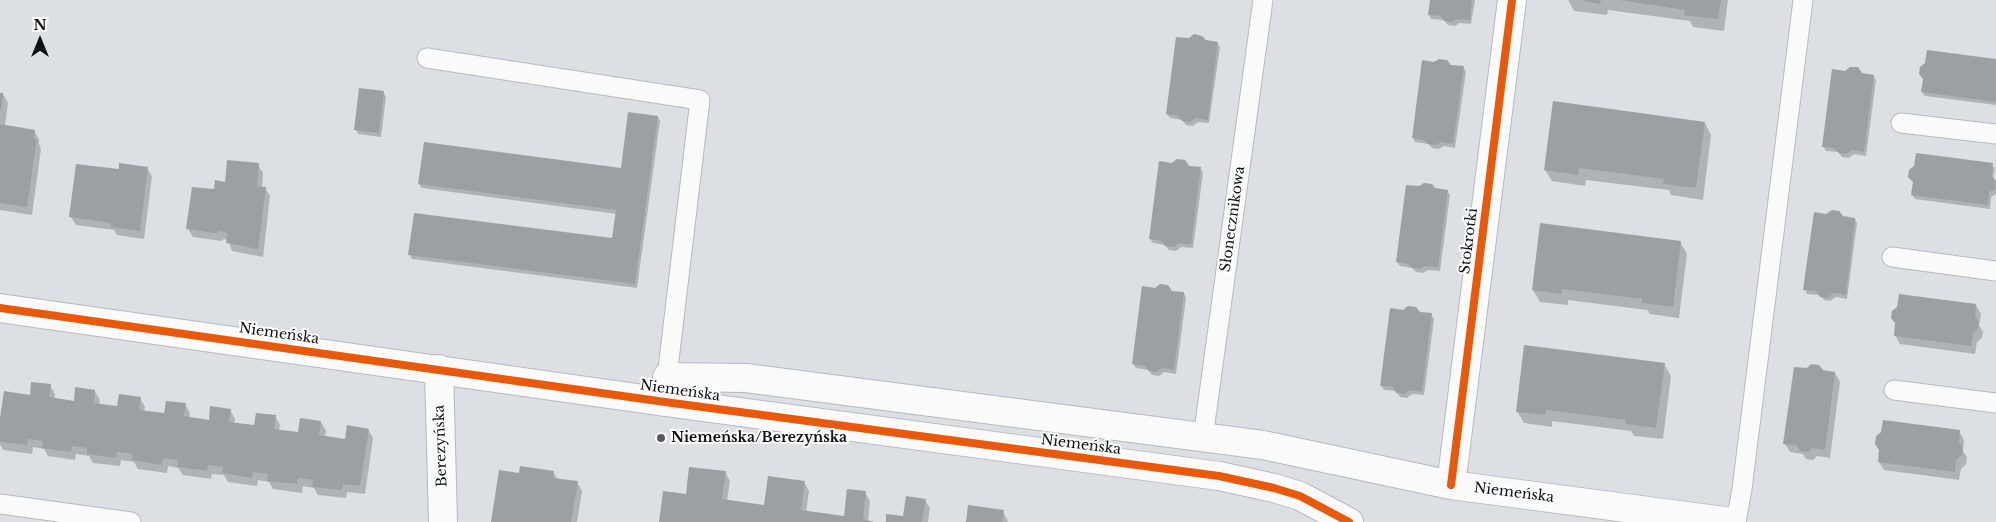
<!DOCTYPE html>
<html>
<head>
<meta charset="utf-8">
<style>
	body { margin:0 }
	#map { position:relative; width:1996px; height:522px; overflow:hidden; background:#dce0e4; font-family:"Libre Baskerville",serif }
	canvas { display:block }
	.north { position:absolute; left:15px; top:15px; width:50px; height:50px; -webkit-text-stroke:4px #fff; paint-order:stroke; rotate:0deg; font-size:14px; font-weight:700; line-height:20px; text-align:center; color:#0e1114 }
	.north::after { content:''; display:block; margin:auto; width:18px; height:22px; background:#0e1114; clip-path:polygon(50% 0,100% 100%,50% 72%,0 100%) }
</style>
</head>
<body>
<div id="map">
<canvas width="1996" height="522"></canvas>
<div class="north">N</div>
</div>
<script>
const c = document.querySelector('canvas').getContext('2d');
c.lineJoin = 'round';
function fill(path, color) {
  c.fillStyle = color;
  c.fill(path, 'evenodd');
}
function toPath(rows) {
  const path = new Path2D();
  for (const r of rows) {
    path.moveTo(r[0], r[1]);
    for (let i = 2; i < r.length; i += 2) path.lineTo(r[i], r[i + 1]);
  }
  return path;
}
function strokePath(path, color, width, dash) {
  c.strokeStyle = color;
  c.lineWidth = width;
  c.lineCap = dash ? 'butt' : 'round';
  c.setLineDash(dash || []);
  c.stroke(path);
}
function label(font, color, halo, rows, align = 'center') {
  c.font = font + ' "Libre Baskerville",serif';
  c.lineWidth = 4;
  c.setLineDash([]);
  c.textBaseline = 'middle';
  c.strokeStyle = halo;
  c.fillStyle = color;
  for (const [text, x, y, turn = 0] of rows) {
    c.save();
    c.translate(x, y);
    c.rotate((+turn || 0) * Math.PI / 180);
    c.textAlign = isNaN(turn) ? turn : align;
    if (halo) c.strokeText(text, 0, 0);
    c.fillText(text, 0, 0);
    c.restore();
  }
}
fill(toPath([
	[1431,0,1475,0,1471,24,1460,23,1455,26,1448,25,1444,20,1431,19,1429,14],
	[1568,0,1728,0,1724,31,1693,27,1690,21,1608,10,1607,15,1574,11],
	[1189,40,1217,43,1220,47,1209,123,1198,122,1193,126,1186,125,1182,120,1170,118,1167,114],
	[1996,61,1996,105,1925,96,1922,92],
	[1451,66,1463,67,1466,72,1455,148,1444,146,1439,149,1432,148,1428,144,1415,142,1413,138],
	[1861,74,1873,76,1876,80,1866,156,1854,154,1849,158,1842,157,1838,152,1826,151,1823,146],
	[383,92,386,97,381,137,358,134,356,129],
	[0,94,3,94,8,103,5,126,34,131,39,139,39,144,41,149,32,215,0,210],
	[658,117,660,121,637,288,412,259,410,255,613,240,617,214,422,188,419,184,622,169],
	[1705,123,1711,135,1703,200,1671,195,1669,190,1586,180,1585,186,1552,181,1545,170],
	[1160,163,1200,168,1203,173,1193,248,1181,247,1176,251,1169,250,1165,245,1153,243,1150,239],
	[258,165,263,173,262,188,265,188,270,196,263,257,232,251,228,240,224,239,221,241,193,237,188,229,216,191],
	[1992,165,1995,169,1993,180,1996,184,1996,194,1991,197,1990,209,1915,199,1912,195,1914,183,1909,177,1916,167],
	[147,168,152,176,144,239,117,235,114,230,76,225,71,217,120,171],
	[1435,189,1447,191,1450,195,1440,271,1428,270,1423,273,1416,272,1412,268,1400,266,1397,262],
	[1842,217,1855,219,1857,223,1847,299,1836,297,1830,301,1824,300,1820,295,1807,294,1805,289],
	[1680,242,1687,254,1679,318,1650,314,1647,310,1568,300,1568,305,1540,302,1533,290],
	[1156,289,1184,293,1186,298,1176,374,1164,372,1159,376,1152,375,1148,370,1136,368,1133,364],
	[1976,305,1981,314,1979,325,1983,332,1982,338,1977,342,1975,354,1900,344,1895,335,1898,307],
	[1403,311,1431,315,1434,319,1424,395,1412,394,1407,398,1400,397,1396,391,1384,390,1381,385],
	[1664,364,1671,376,1663,439,1634,436,1631,431,1552,421,1552,427,1524,423,1517,411],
	[1822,372,1835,373,1840,382,1830,458,1817,456,1813,460,1806,459,1803,454,1790,452,1785,444],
	[50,385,55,394,54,399,75,402,95,392,100,400,99,405,118,408,140,398,145,407,144,412,165,415,185,404,190,413,189,418,210,421,230,410,235,419,234,424,255,427,275,416,280,425,279,431,299,434,321,422,326,431,325,437,346,440,368,430,373,438,365,494,347,492,346,498,318,495,314,488,303,486,302,493,273,489,269,482,258,480,257,486,228,482,224,475,212,474,211,479,183,475,178,468,168,466,167,473,138,469,134,462,121,460,120,466,93,463,89,456,76,454,75,460,48,456,44,449,33,447,32,454,3,450,0,444,0,427,31,396],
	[1959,431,1964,440,1963,451,1967,457,1966,464,1961,469,1959,480,1884,470,1879,462],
	[553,472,558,480,577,482,582,491,577,522,493,522,520,474],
	[725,472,730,481,727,501,765,506,804,482,809,491,806,512,845,518,865,492,870,501,868,521,873,522,660,522,687,495],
	[925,500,930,508,928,522,887,522,904,518],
	[1003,511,1008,522,967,522]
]), '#0003');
fill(toPath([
	[1430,0,1472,0,1470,20,1457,19,1452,22,1444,21,1440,16,1428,15],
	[1580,0,1601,0,1600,4],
	[1619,0,1721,0,1718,19,1684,15,1685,10],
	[1194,34,1202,36,1206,40,1218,42,1208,120,1195,118,1190,122,1182,121,1178,116,1166,114,1176,37,1189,38],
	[1927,50,1996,59,1996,102,1921,92,1923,79,1919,74,1920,67,1925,63],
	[1439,59,1447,60,1451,65,1464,66,1453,144,1441,142,1436,145,1428,144,1424,140,1412,138,1422,60,1434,62],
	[1850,67,1858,67,1862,73,1874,75,1864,152,1852,150,1846,154,1839,153,1834,148,1822,147,1832,69,1845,71],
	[359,88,384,91,379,133,354,130],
	[0,93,3,93,1,110,0,110],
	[1553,101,1705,122,1696,188,1663,184,1664,179,1579,168,1578,175,1544,170],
	[628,112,658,116,635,284,408,255,414,213,612,238,616,210,418,184,424,142,621,168],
	[0,124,35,130,34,139,37,139,27,207,0,203],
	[1916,153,1993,163,1992,176,1996,181,1995,189,1989,192,1988,205,1911,195,1913,182,1908,177,1909,170,1914,166],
	[1177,159,1185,160,1189,166,1201,167,1191,245,1178,243,1174,247,1165,246,1162,241,1149,239,1159,161,1172,163],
	[227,160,259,163,257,186,266,187,258,249,226,243,227,233,219,231,215,233,186,229,192,187,214,189,215,180,225,182],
	[119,163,148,167,140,231,111,227,111,223,69,217,76,164,119,169],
	[1424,183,1432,184,1435,188,1448,190,1438,267,1425,266,1420,269,1412,268,1408,264,1396,262,1406,185,1419,186],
	[1832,210,1839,211,1843,216,1855,218,1846,295,1833,293,1828,298,1820,297,1816,291,1803,290,1814,212,1826,214],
	[1540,223,1681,241,1673,307,1642,303,1642,299,1562,289,1561,294,1532,290],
	[1160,284,1168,285,1172,291,1184,292,1174,370,1162,368,1156,372,1149,371,1145,366,1132,364,1142,286,1155,288],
	[1899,294,1976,304,1975,317,1979,322,1978,329,1973,333,1971,346,1894,336,1895,323,1891,318,1892,311,1897,307],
	[1408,306,1416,307,1420,312,1432,313,1422,392,1409,390,1405,394,1396,393,1393,387,1380,386,1390,308,1403,310],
	[1524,345,1665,363,1656,428,1626,424,1626,420,1546,410,1545,415,1516,412],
	[1811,364,1819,365,1823,370,1835,372,1825,450,1812,448,1808,452,1800,451,1796,445,1783,444,1794,367,1807,368],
	[31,382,51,384,49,397,74,401,75,387,95,390,94,403,117,406,119,394,141,397,139,410,164,413,166,401,186,403,184,416,209,420,210,406,231,409,229,422,254,425,256,413,276,415,274,429,298,432,300,418,321,421,319,435,345,439,347,425,369,429,360,486,343,484,342,490,312,487,313,480,298,478,297,484,267,481,268,474,253,472,252,478,222,473,223,467,208,465,207,471,177,467,178,460,163,458,162,465,132,460,133,454,117,452,116,458,87,454,87,448,72,446,71,452,42,448,43,441,28,439,27,445,0,442,0,418,4,391,30,395],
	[1883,420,1960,430,1959,442,1963,448,1962,455,1956,460,1955,472,1878,462,1879,450,1875,444,1876,436,1881,432],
	[520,466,554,471,553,478,578,481,571,522,491,522,499,470,519,473],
	[689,467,726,471,722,499,764,505,768,476,805,481,801,510,844,516,847,489,866,491,863,519,874,522,659,522,663,491,686,494],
	[906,496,926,499,922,522,886,522,886,514,903,516],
	[968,505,1004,510,1002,522,966,522]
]), '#9ca0a3');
const service = toPath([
	[427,58,700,100,667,377],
	[1901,123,1996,134],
	[1892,257,1996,271],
	[1894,390,1996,403],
	[1203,438,1263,0],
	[0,504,131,522],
	[1736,522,1742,489,1803,0]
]);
const minor = toPath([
	[0,308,665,402,1219,476,1274,488,1300,496,1349,522],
	[439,369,443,522],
	[665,402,667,377,746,378,1263,445,1451,485,1732,522],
	[1451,485,1512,0]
]);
strokePath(service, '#b6b9bc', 21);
strokePath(minor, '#b6b9bc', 30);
strokePath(service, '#fafafb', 19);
strokePath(minor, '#fafafb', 28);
strokePath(toPath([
	[0,308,665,402,1219,476,1274,488,1300,496,1349,522],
	[1451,485,1512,0]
]), '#e8590c', 8);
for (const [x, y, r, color] of [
	[661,438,5,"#56595d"]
]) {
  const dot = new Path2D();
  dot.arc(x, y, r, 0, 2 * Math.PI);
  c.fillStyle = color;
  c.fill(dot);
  strokePath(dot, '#fff', 2);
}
label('14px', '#0e1114', '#fff', [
	["Słonecznikowa",1233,219,-82],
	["Stokrotki",1469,241,-83],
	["Niemeńska",279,334,8],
	["Niemeńska",680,391,8],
	["Niemeńska",1081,445,7],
	["Berezyńska",441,446,-92],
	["Niemeńska",1514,493,7]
]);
label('bold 14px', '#0e1114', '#fff', [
	["Niemeńska/Berezyńska",671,438]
], 'left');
</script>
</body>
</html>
